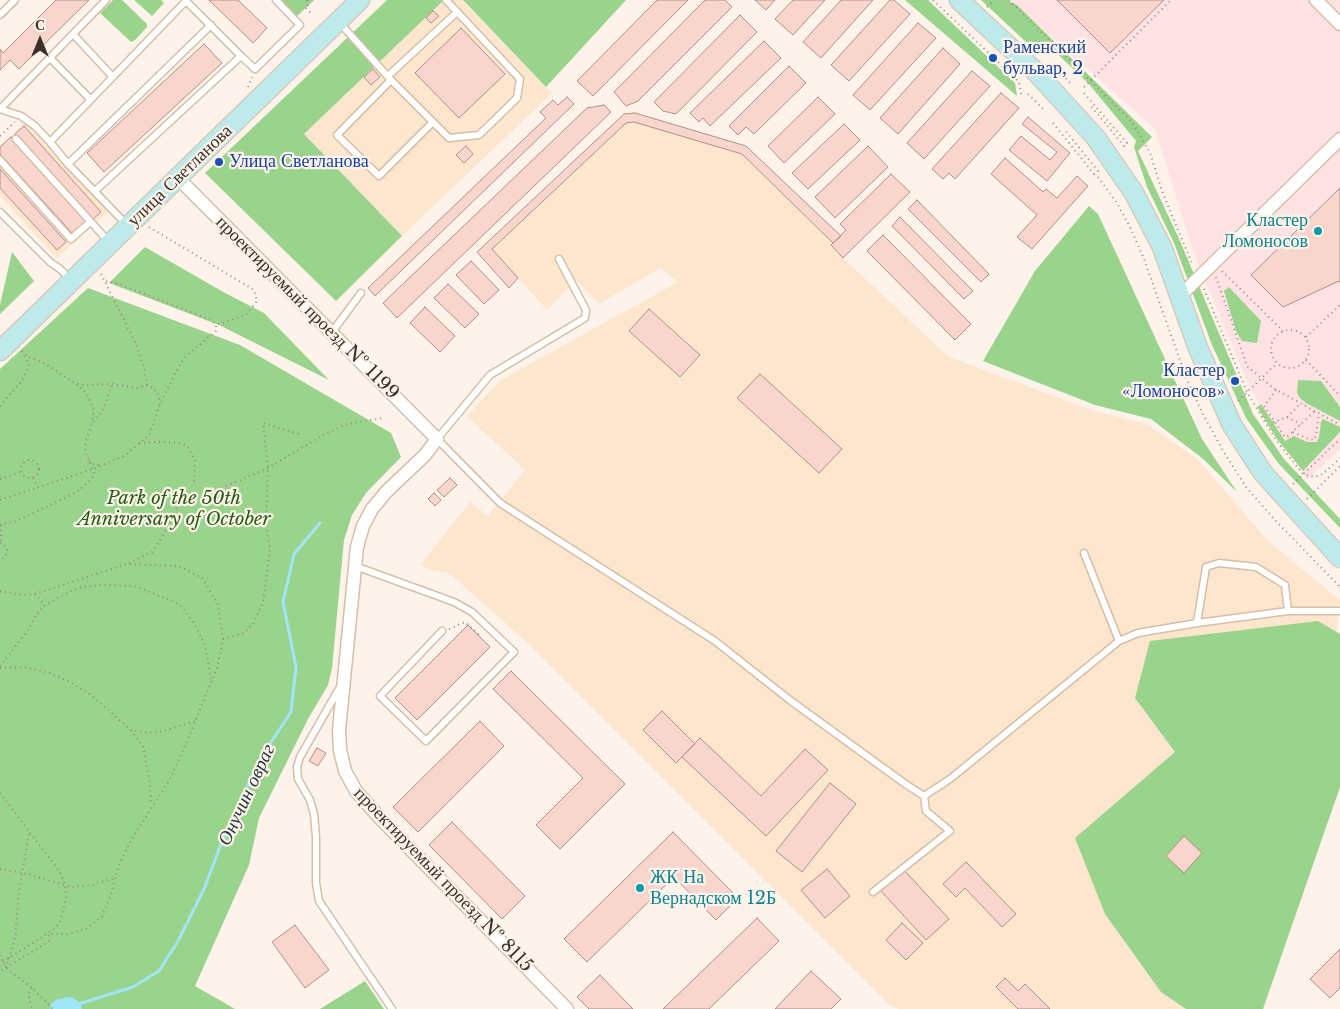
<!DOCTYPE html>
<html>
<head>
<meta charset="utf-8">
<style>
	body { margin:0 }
	#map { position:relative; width:1340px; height:1009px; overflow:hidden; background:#fdf3ea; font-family:"Libre Baskerville",serif }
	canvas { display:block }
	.north { position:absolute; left:15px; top:15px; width:50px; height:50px; -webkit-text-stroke:4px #fdf3ea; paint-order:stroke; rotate:0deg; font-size:14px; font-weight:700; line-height:20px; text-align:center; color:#3a3228 }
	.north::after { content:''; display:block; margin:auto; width:18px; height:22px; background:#3a3228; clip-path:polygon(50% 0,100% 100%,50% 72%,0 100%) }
</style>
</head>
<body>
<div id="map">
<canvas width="1340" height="1009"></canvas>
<div class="north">С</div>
</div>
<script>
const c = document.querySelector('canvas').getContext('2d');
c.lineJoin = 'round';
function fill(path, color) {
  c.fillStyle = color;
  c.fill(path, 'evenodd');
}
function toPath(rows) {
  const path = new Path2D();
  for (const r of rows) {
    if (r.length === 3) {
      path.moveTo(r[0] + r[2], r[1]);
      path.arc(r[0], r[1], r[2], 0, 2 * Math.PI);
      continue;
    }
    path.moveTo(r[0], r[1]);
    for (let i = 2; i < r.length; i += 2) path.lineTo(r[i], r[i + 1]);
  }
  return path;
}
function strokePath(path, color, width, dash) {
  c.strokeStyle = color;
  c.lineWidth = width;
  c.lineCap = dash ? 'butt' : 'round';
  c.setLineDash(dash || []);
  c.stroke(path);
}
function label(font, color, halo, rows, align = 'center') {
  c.font = font + ' "Libre Baskerville",serif';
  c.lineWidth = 4.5;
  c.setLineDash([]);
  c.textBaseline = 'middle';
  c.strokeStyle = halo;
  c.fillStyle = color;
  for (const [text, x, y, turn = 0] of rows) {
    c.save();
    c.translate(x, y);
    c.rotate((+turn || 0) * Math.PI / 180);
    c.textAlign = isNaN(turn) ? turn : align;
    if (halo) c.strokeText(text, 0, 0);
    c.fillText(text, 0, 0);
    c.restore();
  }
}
fill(toPath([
	[1010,0,1340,0,1340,449,1307,480,1251,390,1195,257,1155,129]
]), '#ffe3e4');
fill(toPath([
	[444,0,462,0,552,93,402,236,304,134],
	[26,122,109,211,57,258,0,196,0,146],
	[634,122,742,154,833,243,831,246,843,258,949,357,1094,411,1147,424,1198,460,1270,543,1340,600,1332,668,1240,1009,899,1009,890,1005,530,645,449,573,429,570,421,564,470,502,488,516,525,470,467,416,501,380,678,282,660,268,599,304,576,280,547,310,492,249,626,123]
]), '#fde6ce');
fill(toPath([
	[113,0,122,0,147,24,147,27,135,40,131,42,100,13],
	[134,0,161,0,164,3,152,16],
	[279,0,314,0,294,19],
	[387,0,444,0,304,134,402,236,336,301,205,173],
	[463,0,626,0,546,87],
	[905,0,928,0,1015,83,1017,96],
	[981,0,1007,0,1017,5,1152,137,1138,151,1180,241,1253,414,1284,459,1340,519,1340,528,1278,463,1246,418,1212,345,1174,243,1147,187,1134,147,1136,141,1088,83,1046,43,1026,42],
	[1089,206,1098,214,1202,439,1237,492,1202,458,1151,419,1095,405,983,361,1035,271],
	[145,247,225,293,264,313,329,380,219,325,109,283],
	[12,252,34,281,0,314,0,305],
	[1229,287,1261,321,1257,343,1242,341,1236,331,1224,291],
	[88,288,240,345,391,433,401,457,366,493,352,515,344,540,332,668,328,685,308,719,259,818,249,865,195,986,235,1009,0,1009,0,369],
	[1298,380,1321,381,1340,407,1340,421,1306,403,1299,397,1297,393],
	[1261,404,1285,441,1294,436,1307,442,1317,442,1319,437,1321,422,1323,419,1340,427,1340,432,1303,471,1277,439,1257,407],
	[1318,621,1340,634,1340,787,1263,1009,1186,1009,1161,992,1105,914,1075,838,1175,752,1135,698,1150,641],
	[365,981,384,1009,320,1009]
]), '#9ad38b');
strokePath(toPath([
	[69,1007,133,987,159,971,178,941,204,889,221,844,260,759,291,712,296,667,283,602,294,554,320,523]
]), '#a0e6f7', 3);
strokePath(toPath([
	[60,1009,69,1007,72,1009]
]), '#a0e6f7', 20);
const building = toPath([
	[56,0,89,0,19,69,10,60,0,70,0,49,3,53,56,0],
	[209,0,238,0,267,28,253,43,209,0],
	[657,0,688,0,593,96,577,81,657,0],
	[705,0,725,0,732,7,638,101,626,106,614,92,705,0],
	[755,0,775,0,766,10,755,0],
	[793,0,825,0,793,35,775,19,793,0],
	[841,0,873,0,821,58,803,42,841,0],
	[890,0,894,0,910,14,849,81,831,65,890,0],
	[1057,0,1164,0,1110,53,1057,0],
	[433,11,439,16,431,23,426,18,433,11],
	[740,15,757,32,676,114,663,111,654,102,740,15],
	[918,23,936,38,870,110,853,95,918,23],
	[461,28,505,74,459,118,415,73,461,28],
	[764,41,781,58,710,126,703,118,699,122,690,113,764,41],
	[204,44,222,63,104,172,87,153,204,44],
	[943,48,960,64,898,134,880,118,943,48],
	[789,66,806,83,754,134,746,127,738,135,729,126,789,66],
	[373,69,380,77,371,85,364,77,373,69],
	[972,71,990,86,924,159,907,143,972,71],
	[1001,93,1019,108,955,179,949,173,943,179,932,169,1001,93],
	[567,97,574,104,375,296,368,288,546,118,540,112,553,100,558,105,567,97],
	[818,97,835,114,784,163,768,146,818,97],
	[604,105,611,112,397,318,383,303,587,108,604,105],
	[635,113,746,146,841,236,833,243,742,154,634,122,626,123,492,249,518,278,509,288,477,252,624,114,635,113],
	[1028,117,1070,153,1047,181,1009,150,1021,136,1050,160,1057,152,1022,124,1028,117],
	[844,124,860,140,808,189,792,173,844,124],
	[24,126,101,212,92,220,15,134,24,126],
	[11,137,87,221,73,234,0,154,0,147,11,137],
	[466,146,473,154,464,163,456,155,466,146],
	[868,146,888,167,835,218,815,197,868,146],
	[1005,158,1043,192,1046,189,1057,198,1077,176,1088,186,1032,249,1017,237,1037,215,991,174,1005,158],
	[0,169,66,242,57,250,0,188,0,169],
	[891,174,910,192,843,258,831,245,846,230,840,224,891,174],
	[1340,188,1340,282,1339,281,1283,307,1251,275,1340,188],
	[917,200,989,274,981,282,908,209,917,200],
	[900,217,973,291,964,299,892,226,900,217],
	[883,235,971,324,955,340,867,251,883,235],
	[471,261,499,290,484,304,456,275,471,261],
	[448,284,479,314,465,328,434,298,448,284],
	[425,307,455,336,440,352,410,323,425,307],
	[649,309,700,355,680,377,629,331,649,309],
	[760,374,842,449,819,473,737,398,760,374],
	[450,478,457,485,444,497,437,490,450,478],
	[434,493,441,500,435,506,428,499,434,493],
	[468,625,490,647,417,720,395,698,468,625],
	[511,671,625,784,560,849,536,825,583,778,493,689,511,671],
	[662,711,695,744,676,763,643,730,662,711],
	[480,721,504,746,418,832,393,807,480,721],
	[700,738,761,796,805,749,828,770,766,836,682,757,700,738],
	[317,748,326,753,318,766,309,761,317,748],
	[830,783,856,804,802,872,776,851,830,783],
	[452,822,525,896,502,919,429,845,452,822],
	[673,832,738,898,716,920,674,877,587,962,564,939,673,832],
	[1184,836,1202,853,1184,873,1166,856,1184,836],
	[966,862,1016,914,1002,927,965,888,956,897,943,884,966,862],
	[827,869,850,896,825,918,801,890,827,869],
	[904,870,949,919,926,940,881,891,904,870],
	[757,918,779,941,709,1009,663,1009,757,918],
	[902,923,923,943,906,960,886,940,902,923],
	[295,925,329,970,305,988,272,942,295,925],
	[1340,949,1340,988,1330,998,1310,979,1340,949],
	[811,971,841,999,831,1009,775,1009,811,971],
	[600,975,633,1009,589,1009,577,997,600,975],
	[1005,978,1018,991,1025,984,1050,1009,1018,1009,996,987,1005,978]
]);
fill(building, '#f8d6cd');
strokePath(building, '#af8f88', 1);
const lane = toPath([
	[0,15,15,0],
	[339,22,391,80,449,138,479,135,517,98,520,79,446,0],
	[73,34,112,76],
	[241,56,255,69,300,25,276,0],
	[50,58,90,99],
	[388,76,457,12],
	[391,80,337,135,379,176,433,122],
	[0,109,21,116,35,126,50,142,68,164,126,224],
	[0,109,106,0],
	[16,139,109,242],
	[50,142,186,1],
	[0,160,71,239,90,222],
	[68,164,211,25],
	[95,191,241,56,185,0],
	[0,212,50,262,60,269,71,280],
	[559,259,586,310,585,318,490,375,437,439,500,503,715,641,791,701,904,783,924,796,950,779,1119,641,1138,633,1197,623,1288,611,1285,585,1256,567,1219,563,1206,567,1197,623],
	[332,332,361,293],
	[1084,553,1119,641],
	[355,566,454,602,472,612,514,652,426,741,380,696,442,631],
	[1288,611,1340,611],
	[340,687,300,757,297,767,298,779,310,800,314,814,316,837,316,883,319,901,392,1009],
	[873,892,950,831,926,811,924,796]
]);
const street = toPath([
	[1316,0,1340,24],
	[177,177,437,439,425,455,387,491,372,509,363,526,357,547,339,730,340,750,345,771,356,791,379,817,567,1009],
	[1180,296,1340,139]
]);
const secondary = toPath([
	[959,0,1035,71,1096,138,1134,193,1162,247,1198,348,1232,425,1263,473,1340,558],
	[0,351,360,0]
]);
strokePath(lane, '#d5bfa8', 9);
strokePath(street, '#d5bfa8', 15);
strokePath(secondary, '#d5bfa8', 21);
strokePath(toPath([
	[307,0,308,7],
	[933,0,1019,82,1022,98],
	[1009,0,1132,122,1150,153,1162,191,1193,266],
	[987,7,994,0],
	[306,8,312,14],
	[1056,67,1071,84],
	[248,87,252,77],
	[1084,87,1171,0],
	[1084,93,1127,143,1124,146,1090,105],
	[1028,94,1044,110],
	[1053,123,1094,174,1098,171,1064,129],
	[0,136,15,122],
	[1098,177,1117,203,1130,227,1144,259,1187,380,1203,414,1222,449,1246,487,1274,519,1340,587],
	[149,227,254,290,257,301,246,315,216,325],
	[1222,271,1283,331],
	[101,274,136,344,144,367,147,385],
	[1216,277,1247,366,1273,388,1340,425],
	[1204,289,1247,392,1276,440,1303,474,1314,477,1323,474,1340,458],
	[1290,349,19],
	[1306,337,1340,305],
	[22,351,26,356,42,362,75,383,84,385,112,384,138,388,147,385,153,388,158,393,160,404],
	[1306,360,1340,396],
	[77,384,87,394,94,411,92,421],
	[1276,390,1264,406,1285,437,1288,436,1315,411],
	[1238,401,1277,363],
	[0,406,22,381,29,365,26,356],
	[1287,417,1301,403],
	[1273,422,1287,417,1301,424],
	[1293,432,1306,438,1314,440,1316,435,1319,413],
	[139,443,156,442,180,443,187,446,195,460,194,484],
	[30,469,9],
	[89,461,95,465,100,465],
	[33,478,37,487],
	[0,479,21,472],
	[1293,484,1340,439],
	[215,496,222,488,268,468,325,434,347,424,383,418],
	[1307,499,1340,466],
	[0,500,93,469,124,456,149,435,160,404,179,366,186,356,216,331,216,325,211,320,119,284,105,281],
	[0,525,14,522,67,497,80,490,93,477,94,472,85,451,86,441,92,423,102,412,112,384],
	[1,525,1,543],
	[0,543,6,546,7,550,6,555,0,561],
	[129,563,152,552,161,539,179,504],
	[0,591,24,595,35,594,127,564,179,566,202,578,208,587,218,605,223,639,217,668,188,739,170,779,133,837,120,862,110,897,102,917,86,929,68,934,49,934,49,941,45,944,0,971],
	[35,594,45,605],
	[449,629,465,622,478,634,480,632],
	[223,639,244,633,253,624,263,603,270,550,266,523,268,468,263,423,302,435],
	[0,666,28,630,36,615,45,605,73,590,83,587,103,585,134,586,173,601,183,608,196,627,205,645,211,680],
	[0,668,24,667,50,673,68,681,91,695,131,730,148,733,164,731,195,721],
	[131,730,143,746,150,785,151,805],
	[0,793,60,872,65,884,66,899,60,922,53,930,0,964],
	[0,869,23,873,72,887,91,885,115,878],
	[0,955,6,968,32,988,53,1009],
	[6,968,15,938,19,892,29,833],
	[32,988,28,994,32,1009]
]), '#938a80', 2, [1, 4]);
strokePath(lane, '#fff', 6);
strokePath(street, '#fff', 12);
strokePath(secondary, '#beeaeb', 19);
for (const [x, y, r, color] of [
	[993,58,5,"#1a4fb4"],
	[219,162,5,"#1a4fb4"],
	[1318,231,5,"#0f9aa8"],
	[1235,381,5,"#1a4fb4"],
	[640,888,5,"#0f9aa8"]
]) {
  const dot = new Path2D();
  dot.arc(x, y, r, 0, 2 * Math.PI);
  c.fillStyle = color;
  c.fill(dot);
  strokePath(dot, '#fdf3ea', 2);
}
label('18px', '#164399', '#fdf3ea', [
	["Раменский",1003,48],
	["бульвар, 2",1003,69],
	["Улица Светланова",229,162],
	["Кластер",1225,371,"right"],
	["«Ломоносов»",1225,392,"right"]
], 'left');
label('18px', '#3a3228', '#fdf3ea', [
	["улица Светланова",180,176,-44],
	["проектируемый проезд № 1199",307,308,45],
	["проектируемый проезд № 8115",443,880,46]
]);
label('18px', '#0d838f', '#fdf3ea', [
	["Кластер",1308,221],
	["Ломоносов",1308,242],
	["ЖК На",650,878,"left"],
	["Вернадском 12Б",650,899,"left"]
], 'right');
label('italic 18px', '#245d11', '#fdf3ea', [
	["Park of the 50th",174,499],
	["Anniversary of October",174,520]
]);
label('italic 19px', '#21383d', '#fdf3ea', [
	["Онучин овраг",247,795,-65]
]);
</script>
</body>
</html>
